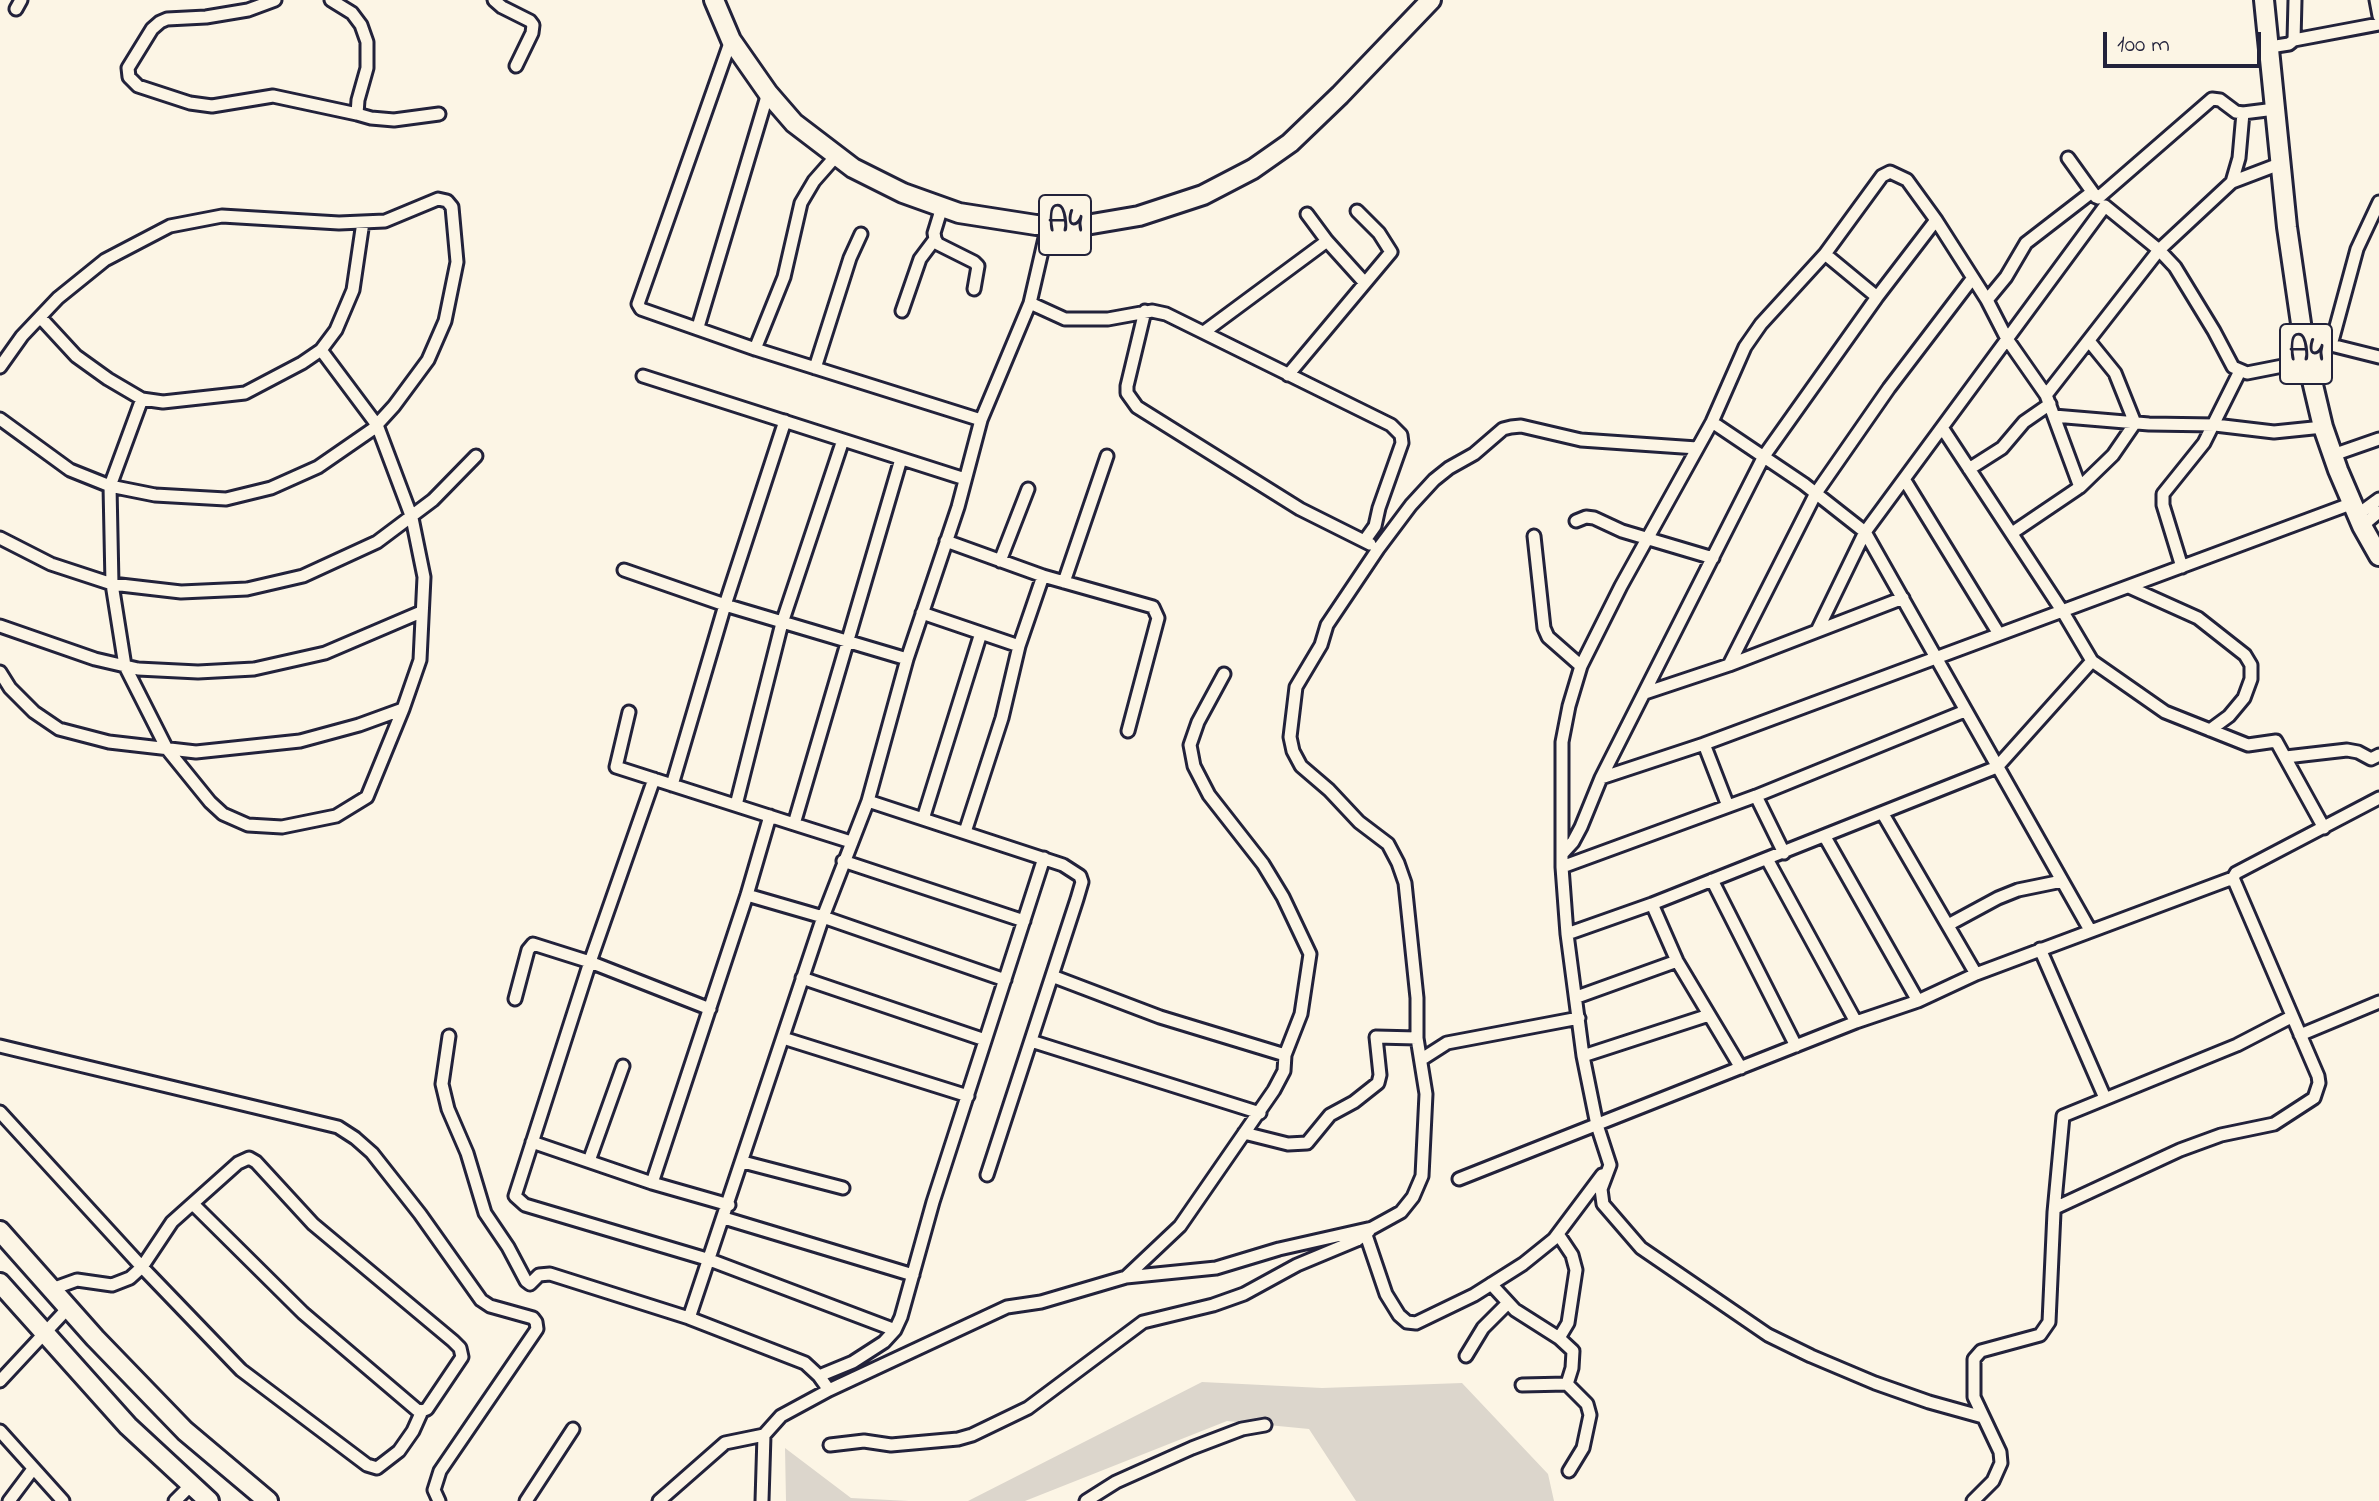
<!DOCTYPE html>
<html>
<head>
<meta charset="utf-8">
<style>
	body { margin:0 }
	#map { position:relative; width:2379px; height:1501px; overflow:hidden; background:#fcf5e5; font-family:"Indie Flower",sans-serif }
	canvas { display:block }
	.scale { position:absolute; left:2103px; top:32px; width:158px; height:36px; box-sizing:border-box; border:4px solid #22223b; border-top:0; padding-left:10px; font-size:24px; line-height:28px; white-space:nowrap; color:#22223b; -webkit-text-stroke:6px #fcf5e5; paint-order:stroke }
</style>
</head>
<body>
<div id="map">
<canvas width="2379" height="1501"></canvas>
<div class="scale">100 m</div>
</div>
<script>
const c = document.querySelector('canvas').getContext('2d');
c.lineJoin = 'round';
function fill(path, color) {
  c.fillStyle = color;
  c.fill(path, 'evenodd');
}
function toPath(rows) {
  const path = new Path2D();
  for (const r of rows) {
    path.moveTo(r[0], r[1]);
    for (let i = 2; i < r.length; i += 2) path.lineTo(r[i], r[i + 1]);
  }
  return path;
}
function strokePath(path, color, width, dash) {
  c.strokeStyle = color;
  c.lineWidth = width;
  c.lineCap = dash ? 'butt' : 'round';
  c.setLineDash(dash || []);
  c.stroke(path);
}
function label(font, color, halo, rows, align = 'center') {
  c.font = font + ' "Indie Flower",sans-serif';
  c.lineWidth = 7;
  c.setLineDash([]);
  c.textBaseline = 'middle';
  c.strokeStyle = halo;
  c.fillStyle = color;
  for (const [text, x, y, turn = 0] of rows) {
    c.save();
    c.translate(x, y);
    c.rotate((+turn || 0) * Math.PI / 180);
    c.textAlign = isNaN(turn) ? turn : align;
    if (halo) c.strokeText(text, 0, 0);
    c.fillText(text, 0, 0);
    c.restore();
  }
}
fill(toPath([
	[1202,1382,1322,1388,1462,1383,1548,1474,1554,1501,1356,1501,1309,1429,1227,1421,1025,1501,968,1501],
	[785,1448,851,1498,909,1501,786,1501]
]), '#dcd6cc');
const street = toPath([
	[275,0,248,10,206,17,167,19,160,22,152,29,128,68,129,77,138,86,190,103,212,106,273,96,357,114],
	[331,0,352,13,361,25,367,42,367,68,358,100,357,114,371,118,394,120,439,114],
	[494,0,502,7,530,21,533,25,532,33,516,66],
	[2376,0,2379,16],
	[16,9,21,0],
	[731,40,638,304,641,309,755,349,981,420],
	[2294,40,2295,0],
	[2270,47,2289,44,2294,40,2379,24],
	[2068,158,2096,197],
	[2232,182,2239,158,2243,113],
	[2098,198,2212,99,2220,100,2236,112,2243,113,2275,109],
	[942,207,934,233,935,239,938,244,974,262,978,266,974,289],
	[1307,214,1327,241,1364,282],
	[1825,254,1877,297],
	[1987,300,2006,277,2026,243,2092,192],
	[1030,303,1065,319,1108,319,1152,311,1166,314,1391,425,1401,435,1402,443,1379,508,1375,526,1365,540],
	[902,311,920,259,935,239],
	[1145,311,1127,386,1127,393,1137,407,1300,509,1370,544],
	[40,317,76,356,108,379,142,399,163,402,245,393,302,363,321,350,336,330,353,290,363,222],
	[698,327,768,93],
	[1204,332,1327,241],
	[2331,345,2379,357],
	[755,349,784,277,801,203,814,181,836,156],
	[2305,351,2331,345,2357,249,2379,202],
	[0,367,22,336,58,298,105,260,170,226,222,216,339,223,385,221,438,199,447,201,452,207,457,262,445,321,428,360,394,406,373,429,318,467,271,488,226,499,155,495,110,486,70,470,0,419],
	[815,368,850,258,861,234],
	[1288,375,1391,252,1379,233,1357,211],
	[643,376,965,479],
	[142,399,110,486,112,584,125,666,167,749,210,802,223,814,248,825,282,827,336,816,367,797,403,709,420,660,424,577,412,518,377,425,321,350],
	[2054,416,2149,424,2215,425,2274,432,2323,427],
	[1712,422,1804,484,1865,532,2090,930],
	[1943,429,2063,612,2092,661,2165,712,2248,745,2276,741,2324,828],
	[2333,455,2379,439],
	[1969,469,2002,448,2024,422,2050,404],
	[1904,479,1999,634],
	[2080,487,2113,455,2135,423,2115,373,2089,341],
	[2357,515,2379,499],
	[1576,521,1586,517,1594,518,1622,531,1713,558],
	[2362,526,2379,512],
	[2012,533,2080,487,2046,395],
	[1534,536,1544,628,1548,637,1581,666],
	[0,538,51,564,112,584,181,592,247,589,303,576,377,542,433,500,476,456],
	[946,541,1043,576,1153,607,1158,618,1128,731],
	[1000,561,1028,489],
	[2182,567,2163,505,2163,494,2204,443,2240,371],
	[624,570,725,605,907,659],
	[1064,582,1107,456],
	[2129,587,2198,618,2245,655,2251,665,2251,679,2244,698,2229,716,2210,730],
	[922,613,1019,646],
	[0,626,95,659,138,669,198,672,254,669,325,653,421,612],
	[1817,631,1865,532,2105,206,2159,250,2175,267,2214,331,2233,367,2247,373,2308,361],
	[1729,665,1816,493,1889,388,1972,279],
	[0,672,10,688,34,712,59,729,109,742,196,752,300,741,359,725,403,709],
	[1645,693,1729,665,1903,598],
	[629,712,616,767,794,824],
	[1704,744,1728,806],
	[2286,757,2347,750,2358,752,2371,759,2379,755],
	[1601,778,1704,744,2353,503],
	[654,779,590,962,515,1196,525,1205,710,1260,895,1330],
	[672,785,725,605,785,421],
	[1756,796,1784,853],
	[868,801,1063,865,1080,876,1082,882,1077,899,987,1175],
	[736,805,782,623,843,440],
	[1883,814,1976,974],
	[923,819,981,633],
	[965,832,1002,718,1019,646,1043,576],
	[1825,837,1918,1001],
	[851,842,794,824,901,459],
	[1562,854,1573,842,1581,827,1601,778,1764,456,1877,297,1936,220],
	[1767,859,1856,1022],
	[843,861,1024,921],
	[1562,867,1756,796,1965,711],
	[1712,880,1796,1046],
	[747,895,823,917,1005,980],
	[1652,904,1677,961,1741,1068],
	[1948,925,1998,898,2018,890,2062,881],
	[1567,934,1652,904,1997,767,2092,661],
	[2040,949,2105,1098],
	[1052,976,1160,1017,1285,1055],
	[802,978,985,1040],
	[1577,997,1677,961],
	[515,999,528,950,533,944,590,962,710,1009],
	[2300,1035,2379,1002],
	[449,1036,442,1084,448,1109,467,1153,485,1213,508,1247,526,1281,530,1284,539,1275,550,1274,689,1318],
	[783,1038,968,1096],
	[1031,1041,1260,1113],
	[0,1046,338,1127,355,1138,372,1153,420,1214,481,1300,490,1306,533,1318,536,1322,537,1329,440,1471,434,1490,439,1501],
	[1583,1056,1709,1015],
	[1422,1059,1447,1043,1579,1018],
	[0,1112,142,1267,241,1370,367,1465,377,1468,399,1451,413,1431,422,1411,427,1409,462,1357,460,1348,453,1341,313,1224,256,1162,249,1158,238,1163,172,1222,142,1267,130,1278,112,1285,77,1280,52,1289],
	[1244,1133,1288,1144,1307,1143,1330,1115,1354,1102,1378,1083,1380,1075,1376,1037,1417,1038],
	[532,1142,652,1183],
	[589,1161,623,1066],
	[743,1162,843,1188],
	[1459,1179,1856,1022,1918,1001,1976,974,2233,878,2236,873,2379,798],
	[194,1205,303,1313,417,1410,422,1411],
	[729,1205,652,1183,747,895,770,816],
	[2055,1208,2180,1150,2221,1135,2274,1124,2314,1098,2319,1083,2318,1076,2233,878],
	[724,1218,913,1275],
	[1558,1234,1572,1255,1576,1270,1568,1323,1559,1338],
	[1366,1235,1386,1294,1399,1315,1407,1322,1416,1323,1474,1295,1523,1264,1554,1239,1602,1175],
	[1126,1277,1216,1268,1279,1249,1372,1228,1401,1212,1413,1197,1422,1176,1426,1094,1417,1038,1417,998,1405,883,1398,863,1388,844,1359,822,1329,790,1301,766,1293,751,1290,737,1296,687,1321,645,1327,625,1378,549,1411,505,1434,480,1449,468,1474,454,1503,429,1511,427,1521,426,1581,440,1697,448],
	[1491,1284,1515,1310,1559,1338,1573,1351,1572,1368,1567,1384,1587,1404,1590,1415,1583,1448,1569,1471],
	[1466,1356,1483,1328,1508,1303],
	[819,1376,853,1362,884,1342,895,1330,901,1317,933,1202,1044,858],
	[0,1381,68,1308],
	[1522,1385,1567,1384],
	[829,1390,819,1376,805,1363,689,1318,823,917,868,801,907,659,958,507,981,420,1030,303,1048,225],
	[1983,1417,1929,1402,1875,1383,1811,1356,1768,1335,1641,1248,1603,1204,1601,1189,1610,1165,1597,1125,1583,1056,1567,934,1562,867,1562,742,1569,706,1581,666,1621,586,1712,422,1745,347,1761,324,1825,254,1882,176,1890,172,1907,180,1936,220,1987,300,2007,339,2046,395,2159,250,2232,182,2282,163],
	[0,1431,63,1501],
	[830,1445,864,1441,891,1445,958,1439,972,1435,1028,1408,1143,1322,1213,1305,1244,1294,1297,1265,1357,1240,1369,1231],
	[9,1501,33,1469],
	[175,1501,191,1485],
	[526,1501,573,1429],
	[659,1501,725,1443,764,1435],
	[762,1501,764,1435,781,1416,829,1390,1007,1307,1041,1302,1126,1277,1180,1226,1274,1090,1284,1071,1285,1055,1301,1014,1310,954,1283,897,1263,864,1209,795,1194,766,1190,745,1198,722,1224,674],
	[1086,1501,1116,1482,1192,1448,1242,1429,1265,1425],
	[1973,1501,1993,1481,2001,1463,2000,1452,1974,1397,1974,1359,1981,1351,2040,1335,2049,1322,2054,1212,2063,1116,2237,1045,2291,1017]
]);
const primary = toPath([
	[714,0,731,40,768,93,794,123,853,168,903,193,959,213,1036,225,1086,225,1139,216,1203,195,1253,169,1290,143,1340,95,1431,0],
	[2264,0,2287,227,2305,351,2323,427,2338,470,2362,526,2379,556],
	[0,1231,95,1338,185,1431,268,1501],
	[0,1283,128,1426,209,1501]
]);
strokePath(street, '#22223b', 17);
strokePath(primary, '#22223b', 24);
strokePath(street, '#fcf5e5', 11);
strokePath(primary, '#fcf5e5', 18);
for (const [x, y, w] of [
	[1065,225,52],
	[2306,354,52]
]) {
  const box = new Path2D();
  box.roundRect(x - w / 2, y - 30, w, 60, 6);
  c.fillStyle = '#fcf5e5';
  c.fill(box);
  strokePath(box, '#22223b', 2);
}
label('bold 34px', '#22223b', null, [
	["A4",1065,225],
	["A4",2306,354]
]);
</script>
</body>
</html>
